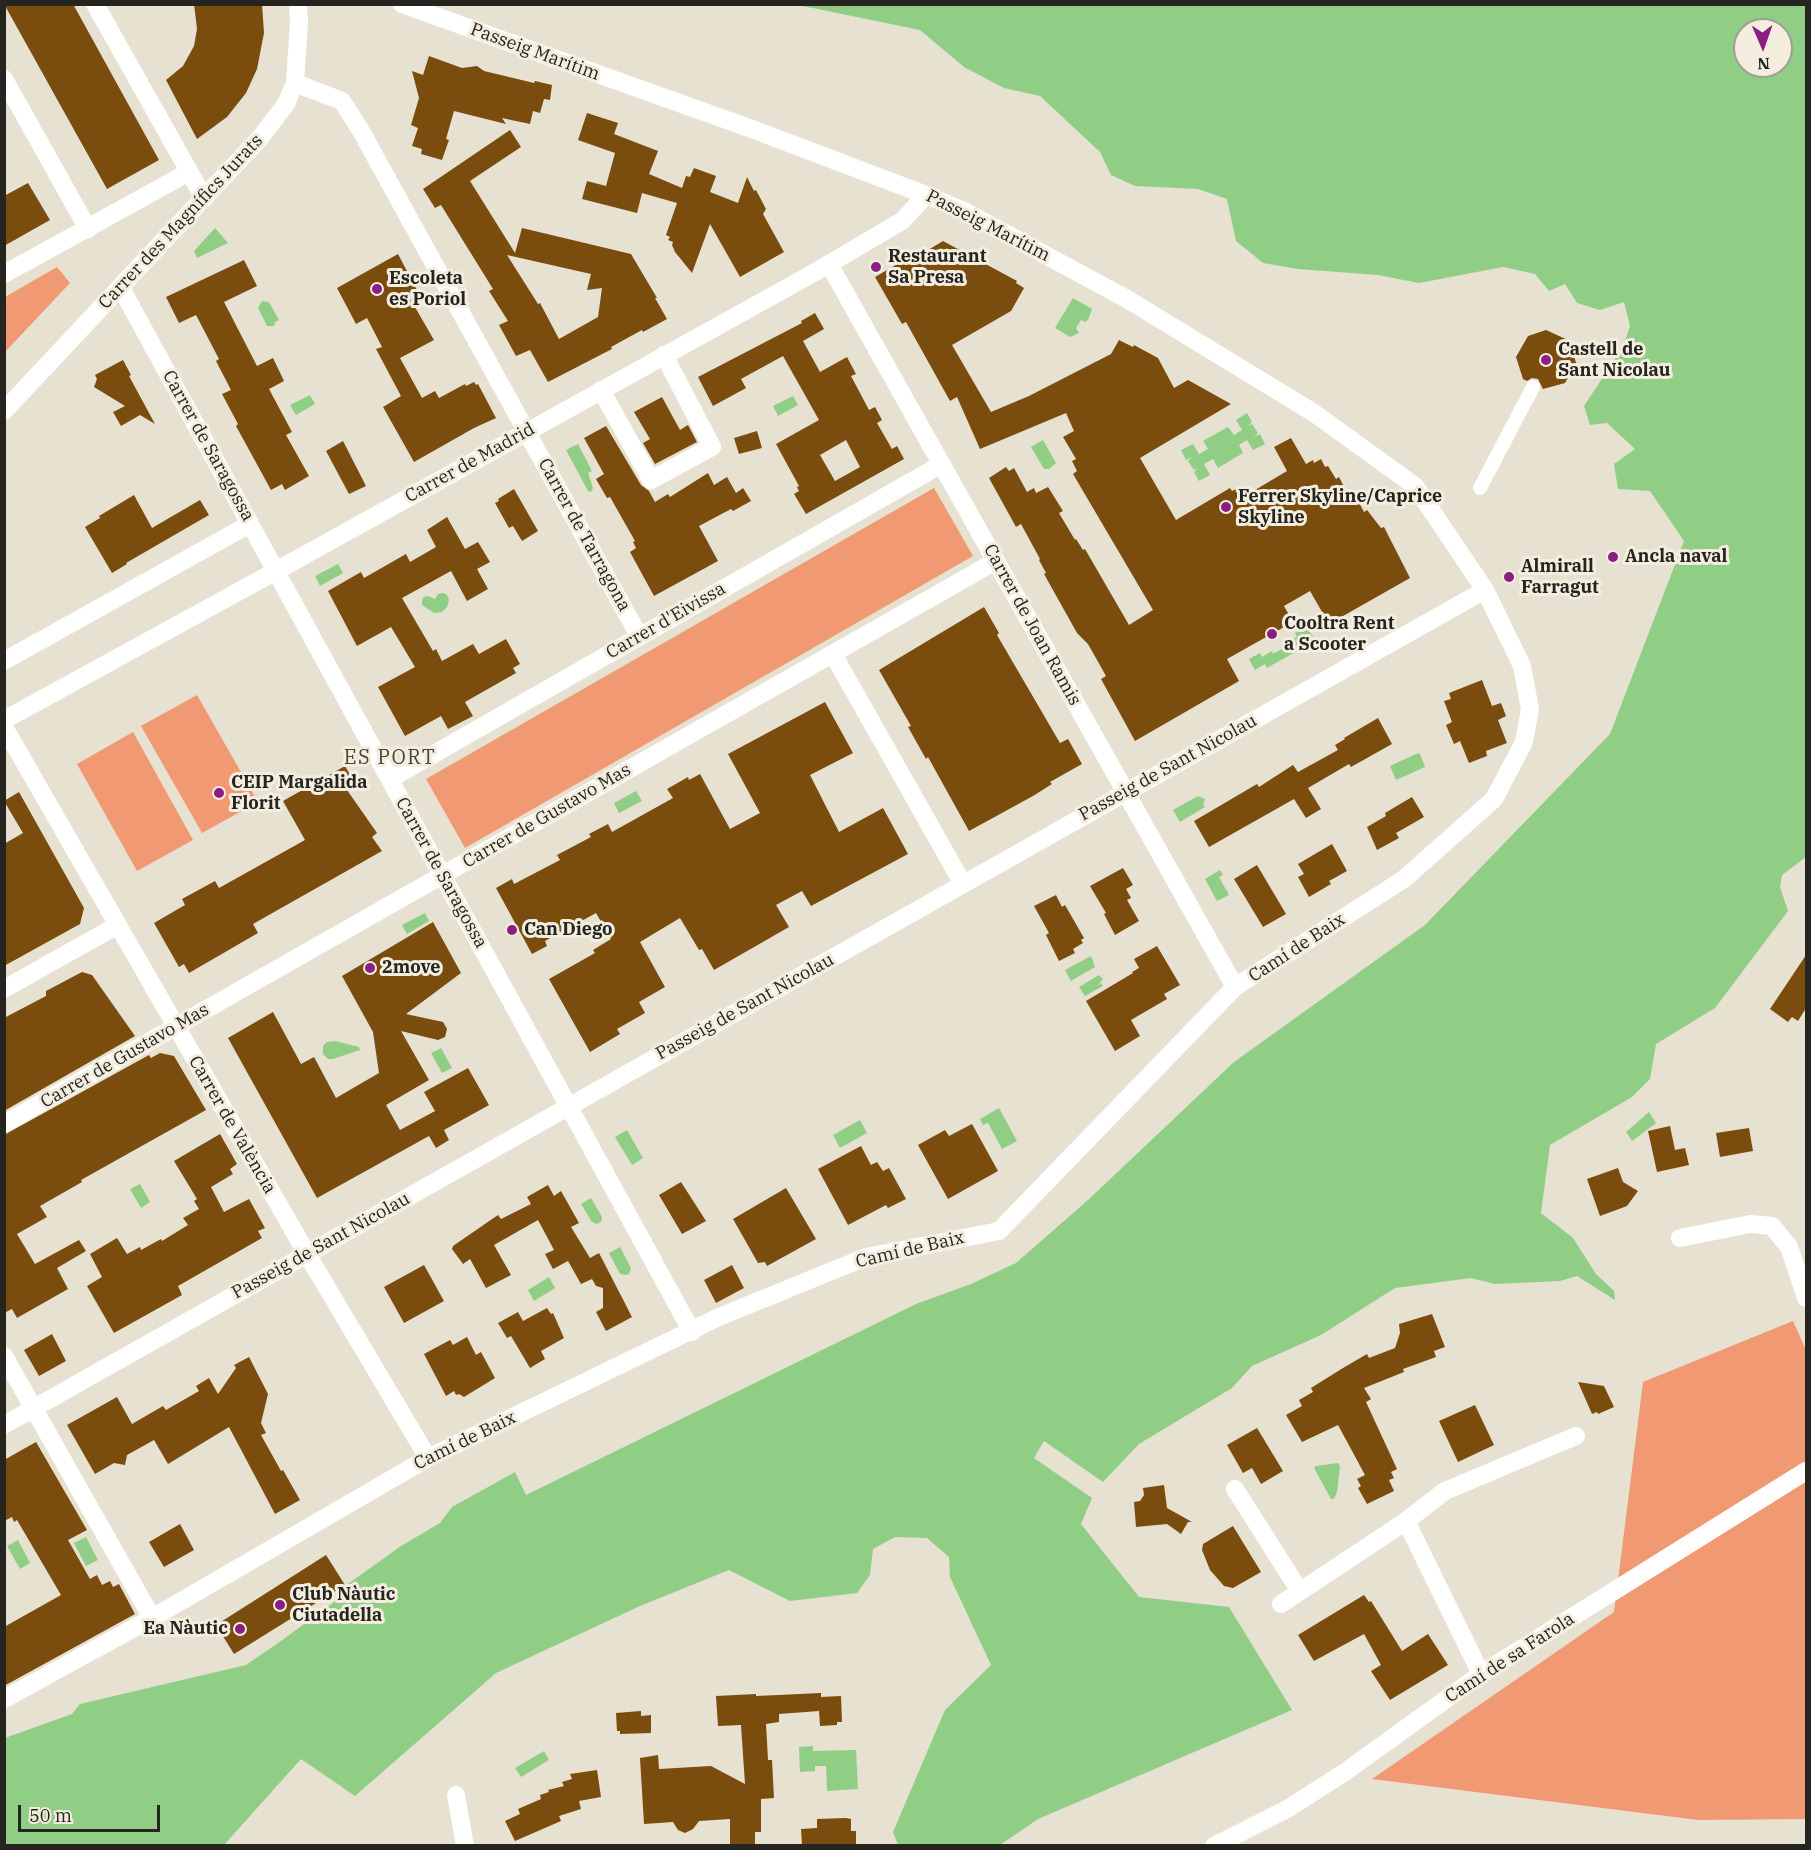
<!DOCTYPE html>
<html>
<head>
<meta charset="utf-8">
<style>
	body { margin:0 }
	#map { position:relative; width:1811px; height:1850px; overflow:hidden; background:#e6e1d1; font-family:"IBM Plex Serif",serif }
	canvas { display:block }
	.frame { position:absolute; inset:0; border:6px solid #25241e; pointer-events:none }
	.north { position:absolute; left:1733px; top:18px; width:60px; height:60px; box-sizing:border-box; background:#f3eedf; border:2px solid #a19d92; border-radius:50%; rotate:178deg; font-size:16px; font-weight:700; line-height:24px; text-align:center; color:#25241e }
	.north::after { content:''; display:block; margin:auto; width:21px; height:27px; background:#8b1e82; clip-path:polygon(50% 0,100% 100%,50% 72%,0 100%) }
	.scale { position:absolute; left:18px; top:1805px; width:142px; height:27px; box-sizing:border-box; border:3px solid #25241e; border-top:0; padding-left:8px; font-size:18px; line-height:21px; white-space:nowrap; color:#25241e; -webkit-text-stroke:4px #f3eedf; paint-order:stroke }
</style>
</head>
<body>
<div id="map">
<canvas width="1811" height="1850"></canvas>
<div class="frame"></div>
<div class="north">N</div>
<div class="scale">50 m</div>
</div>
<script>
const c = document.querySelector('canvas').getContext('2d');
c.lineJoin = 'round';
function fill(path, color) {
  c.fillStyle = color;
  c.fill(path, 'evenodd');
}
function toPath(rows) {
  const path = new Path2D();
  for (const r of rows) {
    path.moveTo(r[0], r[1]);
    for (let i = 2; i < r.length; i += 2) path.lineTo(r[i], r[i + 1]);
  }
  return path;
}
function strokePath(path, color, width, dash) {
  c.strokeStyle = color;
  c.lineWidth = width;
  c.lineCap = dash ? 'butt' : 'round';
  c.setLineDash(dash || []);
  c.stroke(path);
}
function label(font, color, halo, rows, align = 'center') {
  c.font = font + ' "IBM Plex Serif",serif';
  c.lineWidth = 6;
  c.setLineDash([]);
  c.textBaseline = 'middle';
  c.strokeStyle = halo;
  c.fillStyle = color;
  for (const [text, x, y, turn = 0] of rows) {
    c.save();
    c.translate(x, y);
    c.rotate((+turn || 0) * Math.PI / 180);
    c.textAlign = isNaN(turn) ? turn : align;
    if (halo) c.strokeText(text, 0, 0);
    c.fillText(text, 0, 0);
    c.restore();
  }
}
fill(toPath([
	[57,267,70,283,5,352,5,297],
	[934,488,973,556,465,848,426,779],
	[197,695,258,802,202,833,141,726],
	[133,732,193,840,137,871,77,764],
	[1793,1321,1806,1350,1806,1819,1698,1820,1372,1779,1614,1612,1643,1382]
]), '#f09973');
fill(toPath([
	[798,5,1806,5,1806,857,1782,875,1780,887,1788,911,1715,1008,1656,1044,1650,1079,1632,1097,1550,1145,1541,1213,1573,1238,1596,1274,1614,1291,1615,1300,1577,1276,1560,1281,1495,1284,1471,1278,1395,1288,1321,1335,1252,1366,1232,1388,1139,1444,1103,1482,1044,1441,1034,1458,1092,1498,1081,1524,1139,1597,1229,1607,1292,1710,1038,1819,1000,1845,898,1845,893,1832,945,1710,991,1665,950,1577,949,1557,927,1538,895,1537,873,1549,870,1575,857,1593,790,1601,729,1570,640,1606,496,1673,355,1796,301,1759,224,1845,5,1845,5,1738,72,1714,80,1704,246,1665,281,1641,349,1591,348,1584,401,1546,440,1523,452,1507,515,1472,526,1495,916,1304,971,1284,1016,1263,1088,1200,1234,1062,1425,925,1610,734,1684,541,1650,491,1618,489,1614,464,1635,449,1607,423,1590,425,1584,406,1623,347,1630,326,1624,302,1600,310,1577,303,1565,284,1549,291,1535,274,1503,267,1419,283,1378,275,1298,269,1263,263,1236,241,1227,199,1198,189,1135,186,1111,175,1100,152,1040,96,1004,88,964,67,920,30],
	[1745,30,1781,30,1781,66,1745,66],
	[215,228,228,243,197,258,194,251],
	[1073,298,1092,309,1088,320,1085,322,1081,320,1076,328,1079,333,1070,337,1055,328],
	[262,301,269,302,279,320,275,322,274,326,267,326,258,308],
	[310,395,315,404,296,415,290,405],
	[793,396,798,405,778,416,773,406],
	[1247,413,1252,422,1248,426,1252,424,1258,433,1254,437,1260,434,1265,444,1253,450,1247,440,1239,445,1243,453,1218,468,1213,459,1204,464,1210,475,1199,481,1194,472,1198,468,1194,470,1188,461,1192,457,1186,460,1181,450,1193,444,1199,454,1208,449,1203,441,1228,427,1234,435,1242,430,1236,420],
	[1043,440,1056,463,1049,469,1044,469,1031,447],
	[578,444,592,471,588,473,593,488,591,492,588,491,566,450],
	[338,564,343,573,320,586,315,576],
	[444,593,447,595,449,600,447,607,442,612,434,613,422,605,422,600,424,597,428,596,435,599,438,594],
	[1307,627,1313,637,1302,643,1304,647,1267,668,1265,664,1255,670,1249,659,1260,653,1262,657,1272,651,1273,654,1289,645,1287,642,1297,637,1295,633],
	[1418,753,1420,754,1425,767,1396,780,1390,766],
	[636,791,642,801,619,813,614,803],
	[1198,796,1205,799,1203,804,1205,807,1180,822,1173,810],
	[1220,870,1223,875,1219,877,1229,895,1217,901,1205,879],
	[425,913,429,921,407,934,402,925],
	[1091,956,1095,967,1071,981,1065,970],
	[1099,975,1103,979,1098,985,1101,983,1103,986,1085,996,1079,987],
	[335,1041,359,1047,360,1050,333,1059,328,1059,323,1054,323,1046,327,1042],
	[441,1048,452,1068,442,1073,431,1053],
	[999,1108,1017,1141,1002,1149,988,1123,983,1125,980,1119],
	[1649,1112,1656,1123,1632,1141,1626,1132],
	[860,1120,867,1133,840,1148,833,1135],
	[627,1130,643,1158,632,1165,615,1137],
	[140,1184,150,1202,141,1208,130,1189],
	[591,1198,602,1217,601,1222,597,1224,592,1222,581,1204],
	[620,1247,631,1268,629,1274,625,1275,620,1274,609,1253],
	[549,1277,555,1288,534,1301,528,1290],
	[1338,1463,1340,1466,1337,1492,1334,1499,1331,1499,1314,1468,1316,1466],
	[86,1537,98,1560,86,1566,74,1543],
	[18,1540,30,1563,20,1569,7,1546],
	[813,1746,813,1751,856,1750,858,1789,827,1791,826,1766,815,1766,815,1771,800,1772,799,1747],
	[544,1751,549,1760,521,1777,515,1768]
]), '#90ce85');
fill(toPath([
	[4,4,73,4,159,160,107,189],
	[194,4,262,4,264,33,257,69,246,93,227,117,197,139,166,80,183,66,194,46,197,29],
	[429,56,462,68,477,66,484,71,534,83,535,81,552,85,550,100,544,99,540,113,533,111,530,124,502,118,506,124,454,111,446,139,449,140,442,160,421,154,422,149,412,146,418,128,411,125,419,98,412,71,423,75],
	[587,113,618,123,614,134,658,151,649,174,682,188,686,176,690,177,694,168,716,176,710,192,738,203,747,177,754,191,756,190,766,209,763,214,784,252,740,277,710,224,692,273,675,252,672,245,673,242,668,240,670,237,666,235,677,203,642,193,637,213,582,199,587,181,606,186,615,153,578,140],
	[510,130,521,147,470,181,515,253,522,228,631,254,657,298,655,298,667,319,643,332,642,330,611,347,612,349,548,382,530,350,516,356,499,325,508,321,489,291,493,289,441,205,435,208,423,189],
	[507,255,591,274,587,290,602,288,598,317,559,339,540,303,538,304],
	[28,183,50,220,4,246,4,196],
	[943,241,1017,281,1016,283,1024,288,1011,311,952,345,991,412,1029,396,1111,354,1119,340,1133,347,1134,345,1158,358,1174,388,1188,380,1231,404,1140,458,1176,520,1230,488,1232,491,1238,488,1240,490,1246,486,1250,493,1287,471,1274,447,1291,438,1306,464,1313,460,1314,463,1321,459,1325,467,1328,466,1336,479,1339,477,1349,496,1354,493,1364,512,1367,510,1381,528,1384,527,1410,578,1329,624,1310,591,1284,606,1293,622,1227,659,1239,681,1135,741,1101,679,1106,676,1088,644,1077,633,1044,574,1046,573,1039,560,1040,559,1021,524,1016,527,989,478,1006,467,1009,471,1014,468,1027,492,1034,488,1036,493,1048,487,1063,511,1059,513,1075,540,1076,539,1083,550,1085,549,1129,625,1153,610,1073,474,1077,471,1072,461,1076,459,1063,437,1074,431,1066,413,980,449,957,397,950,401,906,322,902,324,875,277,908,258,910,261],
	[398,254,417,290,408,295,434,340,400,358,422,398,435,391,439,398,465,384,466,386,474,382,476,385,478,384,496,418,474,428,414,462,383,407,401,396,376,349,382,347,367,318,356,324,337,288],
	[244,260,257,286,224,302,257,366,273,358,284,381,269,389,292,432,286,435,309,476,285,490,282,484,271,490,236,426,238,424,222,394,231,390,216,361,219,359,196,315,179,323,166,297],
	[815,313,824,329,803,341,820,372,847,357,856,374,851,376,869,410,875,407,882,420,877,423,892,449,897,446,904,459,806,514,794,494,799,491,797,487,799,486,776,444,819,420,783,356,741,379,746,388,713,406,698,377,802,323,801,321],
	[846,440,860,467,835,481,820,455],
	[1546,330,1570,341,1576,363,1565,383,1543,389,1538,379,1532,378,1527,381,1523,379,1516,357,1528,336],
	[123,360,131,375,129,376,155,424,140,415,121,426,113,412,125,406,94,387,97,379,95,375],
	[662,397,680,430,688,425,697,442,655,464,643,443,650,439,634,412],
	[606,426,641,485,649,491,655,502,668,494,670,497,708,473,714,485,727,477,736,493,743,488,751,501,733,511,731,509,699,526,718,561,654,596,630,552,636,548,633,542,635,541,610,497,607,498,596,479,604,474,584,438],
	[757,431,762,448,739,454,734,438],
	[343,441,366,486,349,494,326,451],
	[514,489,538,531,522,541,513,526,509,528,495,503,499,501,498,499],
	[134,495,152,528,200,500,209,515,126,563,127,564,112,573,85,527,100,518,99,516],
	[447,517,465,549,478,542,490,562,477,569,488,589,467,601,451,571,402,598,433,651,436,649,442,661,473,644,479,654,506,639,520,664,513,668,516,673,465,702,473,716,448,729,441,716,405,736,378,687,415,667,391,627,357,646,328,591,361,572,364,578,406,554,410,562,436,547,427,530],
	[984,607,999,633,997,635,1060,743,1068,739,1082,764,1050,782,1052,784,1033,796,969,831,928,757,926,759,908,727,911,726,879,670],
	[1482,680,1492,706,1501,703,1506,716,1498,720,1507,743,1486,751,1487,756,1469,763,1460,741,1454,744,1446,725,1452,722,1444,701,1451,699,1449,693],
	[825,702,853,753,810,775,839,832,883,808,908,854,811,906,802,891,776,905,789,927,714,970,702,949,699,950,680,918,640,942,665,987,639,1002,645,1013,617,1029,620,1034,590,1052,549,979,595,953,593,950,611,939,596,913,545,941,547,946,532,954,496,888,512,879,514,884,560,860,557,855,591,837,589,834,608,824,612,832,673,798,667,789,688,777,689,780,700,774,730,829,760,813,728,754],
	[1378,718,1392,744,1351,767,1349,764,1308,788,1321,809,1306,818,1294,799,1209,847,1194,821,1257,784,1259,787,1293,765,1298,772,1338,750,1335,745,1345,739,1344,738],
	[345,766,356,785,347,790,377,833,372,837,382,851,253,924,258,933,189,973,184,964,179,967,154,923,185,905,182,899,215,881,219,888,305,840,283,801],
	[19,792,84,908,80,924,4,966,4,844,23,833,4,801],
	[1412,797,1424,817,1396,833,1399,838,1377,850,1367,827,1386,816,1385,813],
	[1332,844,1347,871,1329,881,1331,884,1309,897,1298,877,1304,874,1298,864],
	[1257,865,1286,914,1263,927,1234,879],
	[1123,868,1133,885,1126,889,1131,898,1127,900,1139,921,1115,935,1104,914,1106,913,1090,886],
	[1056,895,1062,907,1065,905,1084,938,1081,940,1083,943,1073,949,1075,953,1059,961,1046,935,1049,933,1034,906],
	[433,922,461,973,406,1014,443,1022,447,1029,445,1037,438,1040,401,1031,429,1080,386,1105,400,1130,435,1111,424,1092,468,1068,489,1105,444,1130,449,1140,436,1148,429,1136,317,1198,228,1038,273,1012,301,1064,314,1057,336,1098,379,1073,373,1032,342,976],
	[1157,946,1180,985,1164,994,1167,999,1131,1020,1140,1036,1115,1051,1086,1001,1133,973,1132,972,1139,968,1134,959],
	[1806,955,1806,1008,1798,1021,1792,1017,1788,1022,1770,1009],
	[82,972,92,975,135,1036,4,1111,4,1018,46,996,46,991],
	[160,1053,174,1056,206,1110,81,1180,82,1182,40,1206,47,1217,17,1234,35,1264,79,1240,86,1251,57,1268,68,1289,17,1318,12,1309,4,1313,4,1135,149,1055,151,1058],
	[972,1124,998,1171,948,1199,918,1145,945,1130,949,1136],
	[1670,1126,1675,1150,1685,1148,1689,1165,1657,1172,1648,1131],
	[1749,1128,1753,1151,1720,1157,1716,1133],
	[220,1134,237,1164,230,1169,233,1174,211,1187,224,1212,249,1199,265,1228,258,1231,262,1238,178,1286,182,1295,114,1333,87,1286,102,1277,90,1254,117,1238,127,1254,140,1247,141,1250,161,1239,162,1241,188,1225,183,1218,199,1209,194,1201,197,1199,174,1161],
	[861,1146,871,1165,877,1162,883,1171,889,1168,906,1199,888,1208,886,1205,848,1225,818,1169],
	[1618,1168,1623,1182,1638,1191,1627,1206,1600,1216,1587,1179],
	[681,1182,706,1221,682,1234,659,1195],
	[548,1185,554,1196,561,1191,579,1223,571,1227,590,1258,599,1253,632,1317,606,1331,596,1312,603,1308,603,1288,596,1286,592,1279,581,1284,568,1261,553,1269,545,1254,554,1250,538,1220,494,1245,511,1275,486,1288,470,1259,463,1264,452,1249,453,1246,498,1215,501,1219,531,1204,527,1197],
	[786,1188,816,1239,767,1266,765,1262,758,1263,733,1219],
	[424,1265,444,1301,404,1323,384,1287],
	[732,1265,744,1288,716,1303,704,1280],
	[547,1308,551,1314,553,1313,564,1338,541,1351,545,1359,530,1368,511,1336,507,1338,498,1323,518,1312,523,1321],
	[1432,1314,1445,1347,1434,1351,1436,1357,1403,1369,1404,1372,1364,1388,1371,1399,1366,1402,1397,1469,1391,1472,1394,1478,1389,1480,1394,1491,1367,1504,1358,1488,1361,1486,1357,1479,1365,1475,1338,1425,1302,1442,1286,1415,1302,1406,1299,1400,1313,1392,1311,1388,1343,1368,1367,1354,1369,1358,1395,1348,1400,1333,1399,1324],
	[52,1334,66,1361,39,1376,24,1350],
	[467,1337,476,1355,481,1352,495,1378,464,1397,459,1394,456,1395,454,1391,446,1396,424,1354,450,1340,453,1345],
	[249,1357,268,1394,261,1423,266,1433,261,1435,281,1471,283,1470,300,1500,275,1514,229,1427,168,1464,154,1440,127,1455,125,1465,114,1463,95,1474,67,1425,117,1397,132,1424,163,1406,166,1410,199,1391,196,1386,209,1378,218,1394,236,1368,234,1365],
	[1578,1382,1604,1386,1614,1407,1598,1414,1597,1412,1592,1414],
	[1475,1405,1494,1445,1458,1462,1439,1421],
	[1257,1428,1283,1471,1261,1484,1252,1468,1243,1473,1227,1445],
	[36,1442,87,1530,68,1540,90,1579,97,1575,102,1585,110,1581,113,1587,119,1584,135,1614,4,1686,4,1627,61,1595,17,1520,14,1522,12,1517,4,1521,4,1460],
	[1164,1485,1167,1508,1192,1522,1188,1522,1181,1534,1167,1524,1136,1527,1134,1502,1140,1501,1144,1495,1143,1488],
	[180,1524,194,1550,164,1567,149,1542],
	[1233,1526,1261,1572,1233,1588,1224,1586,1210,1570,1202,1550,1203,1544],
	[326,1555,345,1585,234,1654,216,1625],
	[1364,1595,1369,1602,1371,1601,1402,1651,1428,1634,1448,1665,1390,1700,1371,1671,1381,1665,1364,1634,1314,1661,1298,1635],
	[821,1693,821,1697,841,1696,842,1722,837,1722,837,1725,820,1726,819,1711,779,1714,779,1722,766,1724,768,1760,772,1760,774,1798,761,1799,761,1832,755,1832,755,1845,730,1845,730,1819,699,1821,693,1829,685,1833,678,1830,673,1822,644,1824,640,1758,658,1755,659,1769,711,1766,745,1784,741,1725,718,1726,716,1696,756,1694,756,1696],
	[641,1711,641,1716,651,1715,651,1733,620,1734,620,1731,617,1731,616,1713],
	[597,1770,601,1797,579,1801,581,1809,559,1816,561,1821,515,1841,505,1821,520,1814,518,1809,541,1799,540,1795,549,1792,548,1790,564,1786,562,1782,572,1779,570,1774],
	[846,1818,851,1819,851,1831,856,1831,856,1845,802,1845,801,1829,817,1828,817,1819]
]), '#7a4c0d');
strokePath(toPath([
	[1480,488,1533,387]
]), '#fff', 14);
strokePath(toPath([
	[95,4,204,198],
	[4,79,88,229],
	[295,83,342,101,361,131,639,636],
	[829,264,1235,987],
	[4,274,189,172],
	[121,288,692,1332],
	[601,390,651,480,712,447,664,355],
	[4,411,260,138,286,104,295,83,299,21,298,4],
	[833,654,963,884],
	[4,661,250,524],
	[4,720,276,571,810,275,902,221,926,195],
	[4,727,307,1254,428,1458],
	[390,779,942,464],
	[4,989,118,925],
	[4,1124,996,561],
	[1680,1238,1750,1224,1772,1226,1789,1247,1806,1298],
	[4,1356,152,1618],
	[4,1425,1485,590],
	[1235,1489,1299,1590],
	[1406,1521,1481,1674],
	[1281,1604,1406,1521,1445,1491,1576,1436],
	[4,1699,152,1618,428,1458,719,1317,866,1257,999,1231,1235,987,1404,879,1494,799,1524,742,1530,709,1522,666,1485,590,1415,486,1314,413,1127,299,964,211,926,195,752,129,402,4],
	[456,1795,465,1846],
	[1214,1846,1289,1808,1345,1772,1481,1674,1806,1471]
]), '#fff', 18);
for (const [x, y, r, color] of [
	[876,267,6,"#8b1e82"],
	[377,289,6,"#8b1e82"],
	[1546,360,6,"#8b1e82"],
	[1226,507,6,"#8b1e82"],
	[1613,557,6,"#8b1e82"],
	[1509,577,6,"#8b1e82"],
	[1272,634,6,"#8b1e82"],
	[219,793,6,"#8b1e82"],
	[512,930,6,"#8b1e82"],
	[370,968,6,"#8b1e82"],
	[280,1605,6,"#8b1e82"],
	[240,1629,6,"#8b1e82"]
]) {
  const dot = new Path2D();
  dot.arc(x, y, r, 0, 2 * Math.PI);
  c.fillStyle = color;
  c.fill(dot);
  strokePath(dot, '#f3eedf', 2);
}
label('18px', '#25241e', '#f3eedf', [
	["Passeig Marítim",535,52,20],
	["Carrer des Magnífics Jurats",181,222,-47],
	["Passeig Marítim",988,226,27],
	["Carrer de Saragossa",208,446,61],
	["Carrer de Madrid",470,463,-29],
	["Carrer de Tarragona",584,535,61],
	["Carrer d'Eivissa",666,621,-30],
	["Carrer de Joan Ramis",1032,625,61],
	["Passeig de Sant Nicolau",1168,768,-29],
	["Carrer de Gustavo Mas",547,816,-30],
	["Carrer de Saragossa",441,873,61],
	["Camí de Baix",1297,948,-33],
	["Passeig de Sant Nicolau",745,1007,-29],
	["Carrer de Gustavo Mas",125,1056,-30],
	["Carrer de València",232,1125,60],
	["Passeig de Sant Nicolau",321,1246,-29],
	["Camí de Baix",910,1250,-13],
	["Camí de Baix",465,1441,-26],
	["Camí de sa Farola",1510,1658,-33]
]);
label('bold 18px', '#25241e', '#f3eedf', [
	["Restaurant",888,257],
	["Sa Presa",888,278],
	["Escoleta",389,279],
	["es Poriol",389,300],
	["Castell de",1558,350],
	["Sant Nicolau",1558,371],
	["Ferrer Skyline/Caprice",1238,497],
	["Skyline",1238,518],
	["Ancla naval",1625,557],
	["Almirall",1521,567],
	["Farragut",1521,588],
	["Cooltra Rent",1284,624],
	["a Scooter",1284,645],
	["CEIP Margalida",231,783],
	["Florit",231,804],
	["Can Diego",524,930],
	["2move",382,968],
	["Club Nàutic",292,1595],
	["Ciutadella",292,1616],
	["Ea Nàutic",228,1629,"right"]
], 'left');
c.letterSpacing = '1.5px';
label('20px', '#494539', '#f3eedf', [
	["ES PORT",390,758]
]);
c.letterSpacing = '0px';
</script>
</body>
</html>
